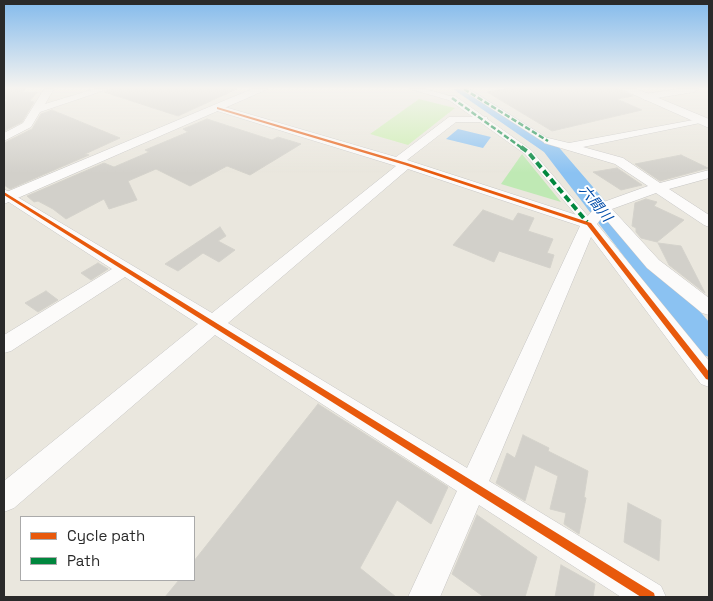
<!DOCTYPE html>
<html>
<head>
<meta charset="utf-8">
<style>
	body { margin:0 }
	#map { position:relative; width:713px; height:601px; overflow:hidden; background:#eae7de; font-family:"Space Grotesk",sans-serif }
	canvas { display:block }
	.frame { position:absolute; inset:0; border:5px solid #2a2a2a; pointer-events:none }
	.legend { position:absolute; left:20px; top:516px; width:175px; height:65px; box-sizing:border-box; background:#fff; border:1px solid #aaa; margin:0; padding:6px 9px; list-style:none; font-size:15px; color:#2a2a2a }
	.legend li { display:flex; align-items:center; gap:10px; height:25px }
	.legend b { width:25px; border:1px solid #aaa }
</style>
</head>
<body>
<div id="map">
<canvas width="713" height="601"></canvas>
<div class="frame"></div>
<ul class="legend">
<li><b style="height:6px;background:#e8590c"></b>Cycle path</li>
<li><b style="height:6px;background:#00873e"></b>Path</li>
</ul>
</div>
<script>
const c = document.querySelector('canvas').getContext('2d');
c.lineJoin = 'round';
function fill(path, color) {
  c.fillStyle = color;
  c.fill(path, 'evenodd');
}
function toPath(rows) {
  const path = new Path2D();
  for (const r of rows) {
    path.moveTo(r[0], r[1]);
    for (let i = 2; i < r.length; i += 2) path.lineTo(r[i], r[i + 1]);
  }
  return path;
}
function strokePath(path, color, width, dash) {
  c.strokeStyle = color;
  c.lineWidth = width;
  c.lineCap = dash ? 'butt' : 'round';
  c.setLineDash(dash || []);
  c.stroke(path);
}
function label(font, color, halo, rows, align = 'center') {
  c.font = font + ' "Space Grotesk","Noto Sans JP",sans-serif';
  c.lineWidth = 4;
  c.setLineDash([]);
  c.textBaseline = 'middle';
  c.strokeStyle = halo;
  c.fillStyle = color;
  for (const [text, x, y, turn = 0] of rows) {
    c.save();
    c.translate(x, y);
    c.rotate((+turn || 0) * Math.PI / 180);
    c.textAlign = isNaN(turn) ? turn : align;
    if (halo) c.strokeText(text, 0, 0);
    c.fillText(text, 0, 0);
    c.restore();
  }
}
fill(toPath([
	[522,154,561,202,501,184]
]), '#bfe9b4');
fill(toPath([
	[419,99,455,108,408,145,370,134]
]), '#cbeeb0');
fill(toPath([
	[458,129,491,137,483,148,446,139]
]), '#8bc2f2');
fill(toPath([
	[453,89,470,89,556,144,709,322,709,357,698,353,544,152,453,89]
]), '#8bc2f2');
const building = toPath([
	[4,89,25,89,23,92,37,92,30,101,34,102,22,122,4,131,4,105,7,100,4,98,4,89],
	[110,89,237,89,178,116,104,92,110,89],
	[505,89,619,89,633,96,617,99,642,110,552,131,487,92,505,89],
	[52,110,120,138,85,154,89,155,10,189,4,185,4,143,32,129,41,114,52,110],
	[207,119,272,140,278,137,301,144,250,175,227,166,190,186,156,169,128,181,137,200,109,209,104,199,66,219,53,209,38,201,34,202,27,196,104,163,114,167,149,152,145,150,188,132,183,129,207,119],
	[681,155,708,168,660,181,635,164,681,155],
	[617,168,642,185,621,190,593,172,617,168],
	[646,199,657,202,654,206,684,220,657,242,641,238,636,232,636,228,632,226,635,203,646,199],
	[483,210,513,221,518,213,534,218,528,231,553,239,547,253,554,255,550,268,499,251,494,262,453,245,483,210],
	[220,227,226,236,218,241,235,250,219,262,203,253,178,271,165,264,220,227],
	[658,243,681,246,705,293,669,265,658,243],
	[98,263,108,269,91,280,81,273,98,263],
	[46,291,58,300,38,312,25,303,46,291],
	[318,404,448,487,431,524,397,500,360,568,396,597,165,597,179,580,194,580,194,561,318,404],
	[523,435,549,448,548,451,588,471,584,497,586,498,579,534,564,524,566,513,550,509,558,476,535,465,525,501,496,483,507,453,515,458,523,435],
	[628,503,661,520,659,561,624,542,628,503],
	[477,515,537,557,525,597,484,597,452,574,477,515],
	[561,565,595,584,593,597,555,597,561,565]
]);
fill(building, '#d2d0ca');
strokePath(building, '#d4d2cb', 1);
const pedestrian = toPath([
	[461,89,469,89,552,141,545,143,461,89],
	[449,96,455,96,531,150,593,222,593,226,585,226,525,154,449,100,449,96]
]);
const minor = toPath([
	[44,89,54,89,45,104,94,89,108,89,40,112,31,127,4,141,4,133,23,123,44,89],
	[410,89,426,89,457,98,452,101,410,89],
	[677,89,699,89,694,92,645,100,640,97,645,94,677,89],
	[218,105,396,157,449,117,487,117,487,121,483,122,456,122,407,160,586,218,598,204,648,186,615,164,544,143,544,139,548,138,569,143,704,118,704,122,700,123,583,147,623,158,660,183,709,170,709,178,669,189,709,215,709,227,704,225,656,193,612,209,659,260,709,298,709,315,702,313,647,268,603,216,597,224,709,361,709,387,701,384,591,237,489,481,661,586,666,597,621,597,479,505,440,597,408,597,457,491,215,335,14,508,4,512,4,481,198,324,125,277,11,351,4,353,4,335,112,269,4,199,4,189,212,313,396,166,214,110,214,106,218,105],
	[408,169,580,226,467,468,228,323,408,169]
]);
const tertiary = toPath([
	[252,89,268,89,4,204,4,193,252,89],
	[621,89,637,89,709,119,709,128,621,89]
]);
strokePath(pedestrian, '#c6c5c4', 1);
strokePath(minor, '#c6c5c4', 1);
strokePath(tertiary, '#c6c5c4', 1);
fill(pedestrian, '#fcfbfa');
fill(minor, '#fcfbfa');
fill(tertiary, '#fcfbfa');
strokePath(toPath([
	[464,89,548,141],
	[452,98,522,148]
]), '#00873e', 2.5, [5.5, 2.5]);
strokePath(toPath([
	[521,147,528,152,587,222]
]), '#00873e', 4, [7, 4]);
fill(toPath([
	[217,107,407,163,591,223,709,372,709,380,706,379,587,225,405,165,217,109,217,107],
	[4,192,654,593,655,597,641,597,4,195,4,192]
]), '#e8590c');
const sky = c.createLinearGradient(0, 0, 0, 173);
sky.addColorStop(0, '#83baec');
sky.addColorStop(0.51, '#f6f4f0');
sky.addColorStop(1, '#f6f4f000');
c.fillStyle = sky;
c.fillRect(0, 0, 713, 173);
label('italic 14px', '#004ba8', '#fff', [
	["六間川",595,204,51]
]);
</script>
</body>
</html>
